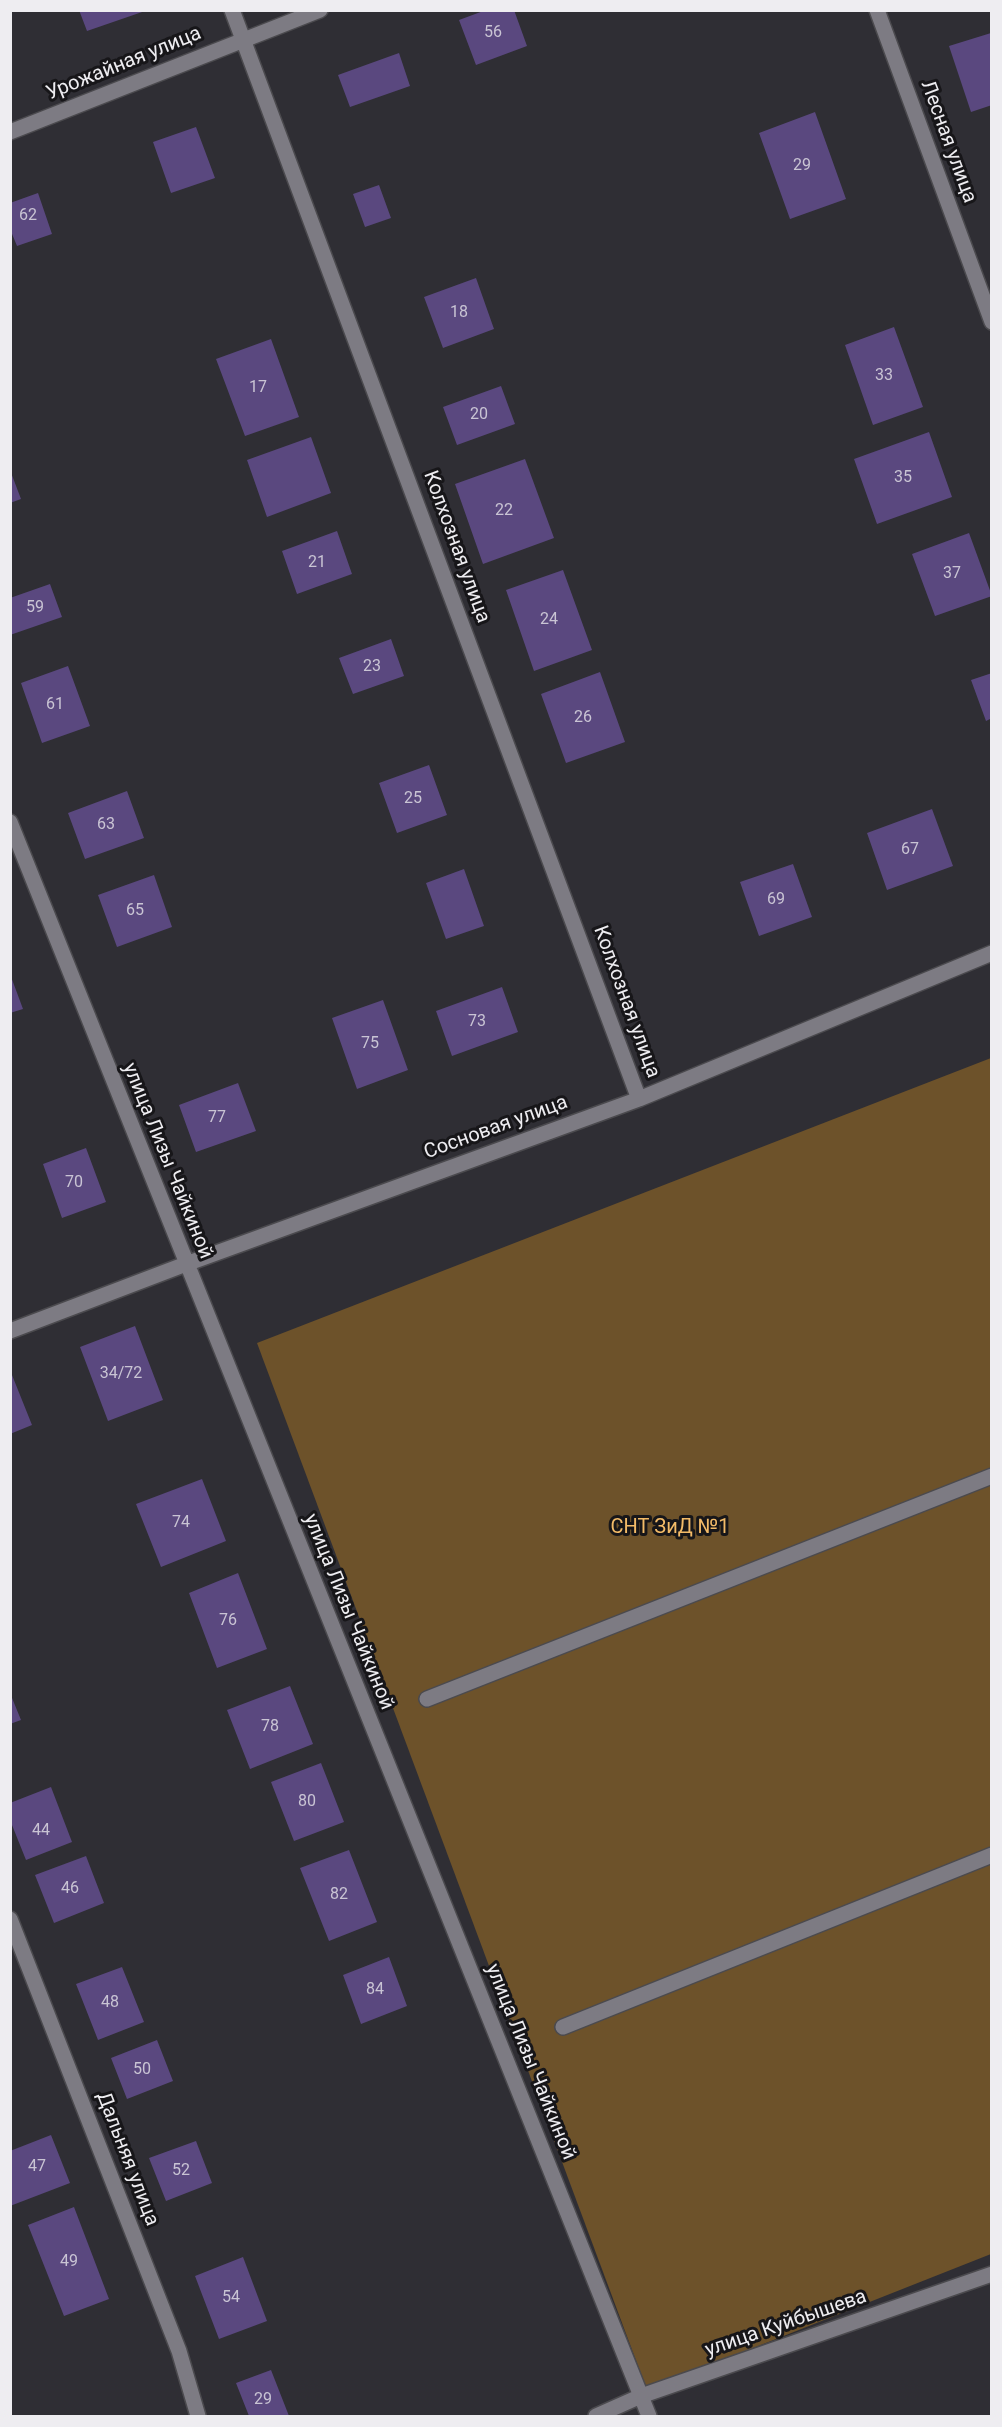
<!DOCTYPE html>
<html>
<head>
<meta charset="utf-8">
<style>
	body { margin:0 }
	#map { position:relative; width:1002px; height:2427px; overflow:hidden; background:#2f2e34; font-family:Roboto,sans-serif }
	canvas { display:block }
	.frame { position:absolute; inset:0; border:12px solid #eeedf1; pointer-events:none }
</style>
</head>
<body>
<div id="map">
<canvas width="1002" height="2427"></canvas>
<div class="frame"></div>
</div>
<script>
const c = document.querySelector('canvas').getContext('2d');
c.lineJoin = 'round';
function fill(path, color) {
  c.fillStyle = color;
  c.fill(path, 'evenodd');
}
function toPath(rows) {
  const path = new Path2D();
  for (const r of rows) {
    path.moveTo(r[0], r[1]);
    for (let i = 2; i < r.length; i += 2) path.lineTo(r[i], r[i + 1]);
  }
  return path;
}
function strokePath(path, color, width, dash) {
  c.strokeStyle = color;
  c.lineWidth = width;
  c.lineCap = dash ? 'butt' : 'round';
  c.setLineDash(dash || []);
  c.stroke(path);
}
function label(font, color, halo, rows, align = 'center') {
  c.font = font + ' Roboto,sans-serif';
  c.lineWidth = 6;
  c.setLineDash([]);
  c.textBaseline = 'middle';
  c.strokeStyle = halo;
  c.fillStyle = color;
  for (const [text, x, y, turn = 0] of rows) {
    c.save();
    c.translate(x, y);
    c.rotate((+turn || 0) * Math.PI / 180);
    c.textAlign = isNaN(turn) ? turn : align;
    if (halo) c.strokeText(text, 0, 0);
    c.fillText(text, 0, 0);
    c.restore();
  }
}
fill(toPath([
	[991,1058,991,2254,647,2390,257,1343]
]), '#6d522a');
fill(toPath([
	[79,10,144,10,145,11,87,31],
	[486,10,514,10,527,46,476,65,459,20],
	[991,33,992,105,971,112,949,46],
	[399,53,410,86,350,107,338,75],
	[815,112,846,199,790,219,759,133],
	[196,127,215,178,171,193,153,142],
	[379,185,391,218,365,227,353,194],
	[38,193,52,234,17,246,10,229,10,203],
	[476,278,494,329,443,348,424,297],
	[894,327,923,407,873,425,845,345],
	[271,339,299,417,245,436,216,359],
	[501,386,515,424,457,445,443,407],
	[929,432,952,497,877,524,854,459],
	[311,437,331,493,267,517,247,460],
	[525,459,554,538,483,564,455,484],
	[10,470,21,499,10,503],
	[337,531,352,574,297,594,282,551],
	[969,533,992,596,935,616,912,554],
	[563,570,592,650,534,671,506,590],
	[50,584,62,617,10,635,10,598],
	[391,639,404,676,353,694,339,658],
	[68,666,90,726,42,743,21,683],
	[600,672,625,742,566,763,541,694],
	[992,673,992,718,986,721,971,680],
	[429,765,447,815,397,833,379,783],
	[127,791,144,838,85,859,68,813],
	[932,809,953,866,887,890,867,833],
	[793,864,812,917,759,936,740,882],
	[464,869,484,926,446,939,426,883],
	[154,875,172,927,117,947,98,895],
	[10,974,23,1009,10,1013],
	[502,987,518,1032,452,1056,436,1011],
	[383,1000,408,1070,357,1089,332,1018],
	[238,1083,256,1131,196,1152,179,1105],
	[86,1148,106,1202,62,1218,43,1164],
	[135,1326,163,1400,108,1421,80,1347],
	[10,1370,32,1425,10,1434],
	[202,1479,226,1541,161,1567,136,1504],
	[238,1573,267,1649,217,1668,189,1593],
	[290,1686,313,1744,250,1769,227,1710],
	[10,1693,21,1720,10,1724],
	[321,1763,344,1822,294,1841,271,1782],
	[51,1787,72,1842,26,1860,10,1820,10,1803],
	[349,1850,377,1922,329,1941,300,1868],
	[86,1856,104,1903,54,1923,35,1875],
	[389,1957,407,2006,361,2024,343,1975],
	[122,1967,144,2022,98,2040,76,1984],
	[157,2040,173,2081,127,2099,111,2058],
	[51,2135,70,2183,10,2206,10,2151],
	[196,2141,212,2183,166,2201,149,2158],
	[74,2207,109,2299,64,2316,28,2225],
	[243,2257,267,2321,219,2339,195,2276],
	[271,2370,289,2416,249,2416,236,2383]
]), '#5a487f');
const lane = toPath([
	[427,1699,992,1476],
	[563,2027,992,1855]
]);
const street = toPath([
	[232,10,639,1099],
	[877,10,992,322],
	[10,132,320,10],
	[10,822,649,2416],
	[10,1331,186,1264,639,1099,992,953],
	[10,1919,179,2351,198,2416],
	[596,2416,641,2396,992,2274]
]);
strokePath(lane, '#4b4a4e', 18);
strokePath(street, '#4b4a4e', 18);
strokePath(lane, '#7d7b83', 15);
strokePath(street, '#7d7b83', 15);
label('16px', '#c9c4d4', null, [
	["56",493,33],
	["29",802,166],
	["62",28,216],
	["18",459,313],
	["33",884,376],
	["17",258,388],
	["20",479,415],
	["35",903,478],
	["22",504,511],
	["21",317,563],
	["37",952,574],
	["59",35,608],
	["24",549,620],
	["23",372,667],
	["61",55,705],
	["26",583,718],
	["25",413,799],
	["63",106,825],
	["67",910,850],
	["69",776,900],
	["65",135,911],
	["73",477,1022],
	["75",370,1044],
	["77",217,1118],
	["70",74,1183],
	["34/72",121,1374],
	["74",181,1523],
	["76",228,1621],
	["78",270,1727],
	["80",307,1802],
	["44",41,1831],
	["46",70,1889],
	["82",339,1895],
	["84",375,1990],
	["48",110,2003],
	["50",142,2070],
	["47",37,2167],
	["52",181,2171],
	["49",69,2262],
	["54",231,2298],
	["29",263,2400]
]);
label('20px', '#eeedf1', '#171619', [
	["Урожайная улица",124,64,-22],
	["Лесная улица",948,142,70],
	["Колхозная улица",456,547,70],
	["Колхозная улица",626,1002,70],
	["Сосновая улица",496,1128,-20],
	["улица Лизы Чайкиной",167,1161,68],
	["улица Лизы Чайкиной",348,1612,68],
	["улица Лизы Чайкиной",530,2062,68],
	["Дальняя улица",127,2159,69],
	["улица Куйбышева",786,2324,-19]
]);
label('20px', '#f3bb68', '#171619', [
	["СНТ ЗиД №1",670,1528]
]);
</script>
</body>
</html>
